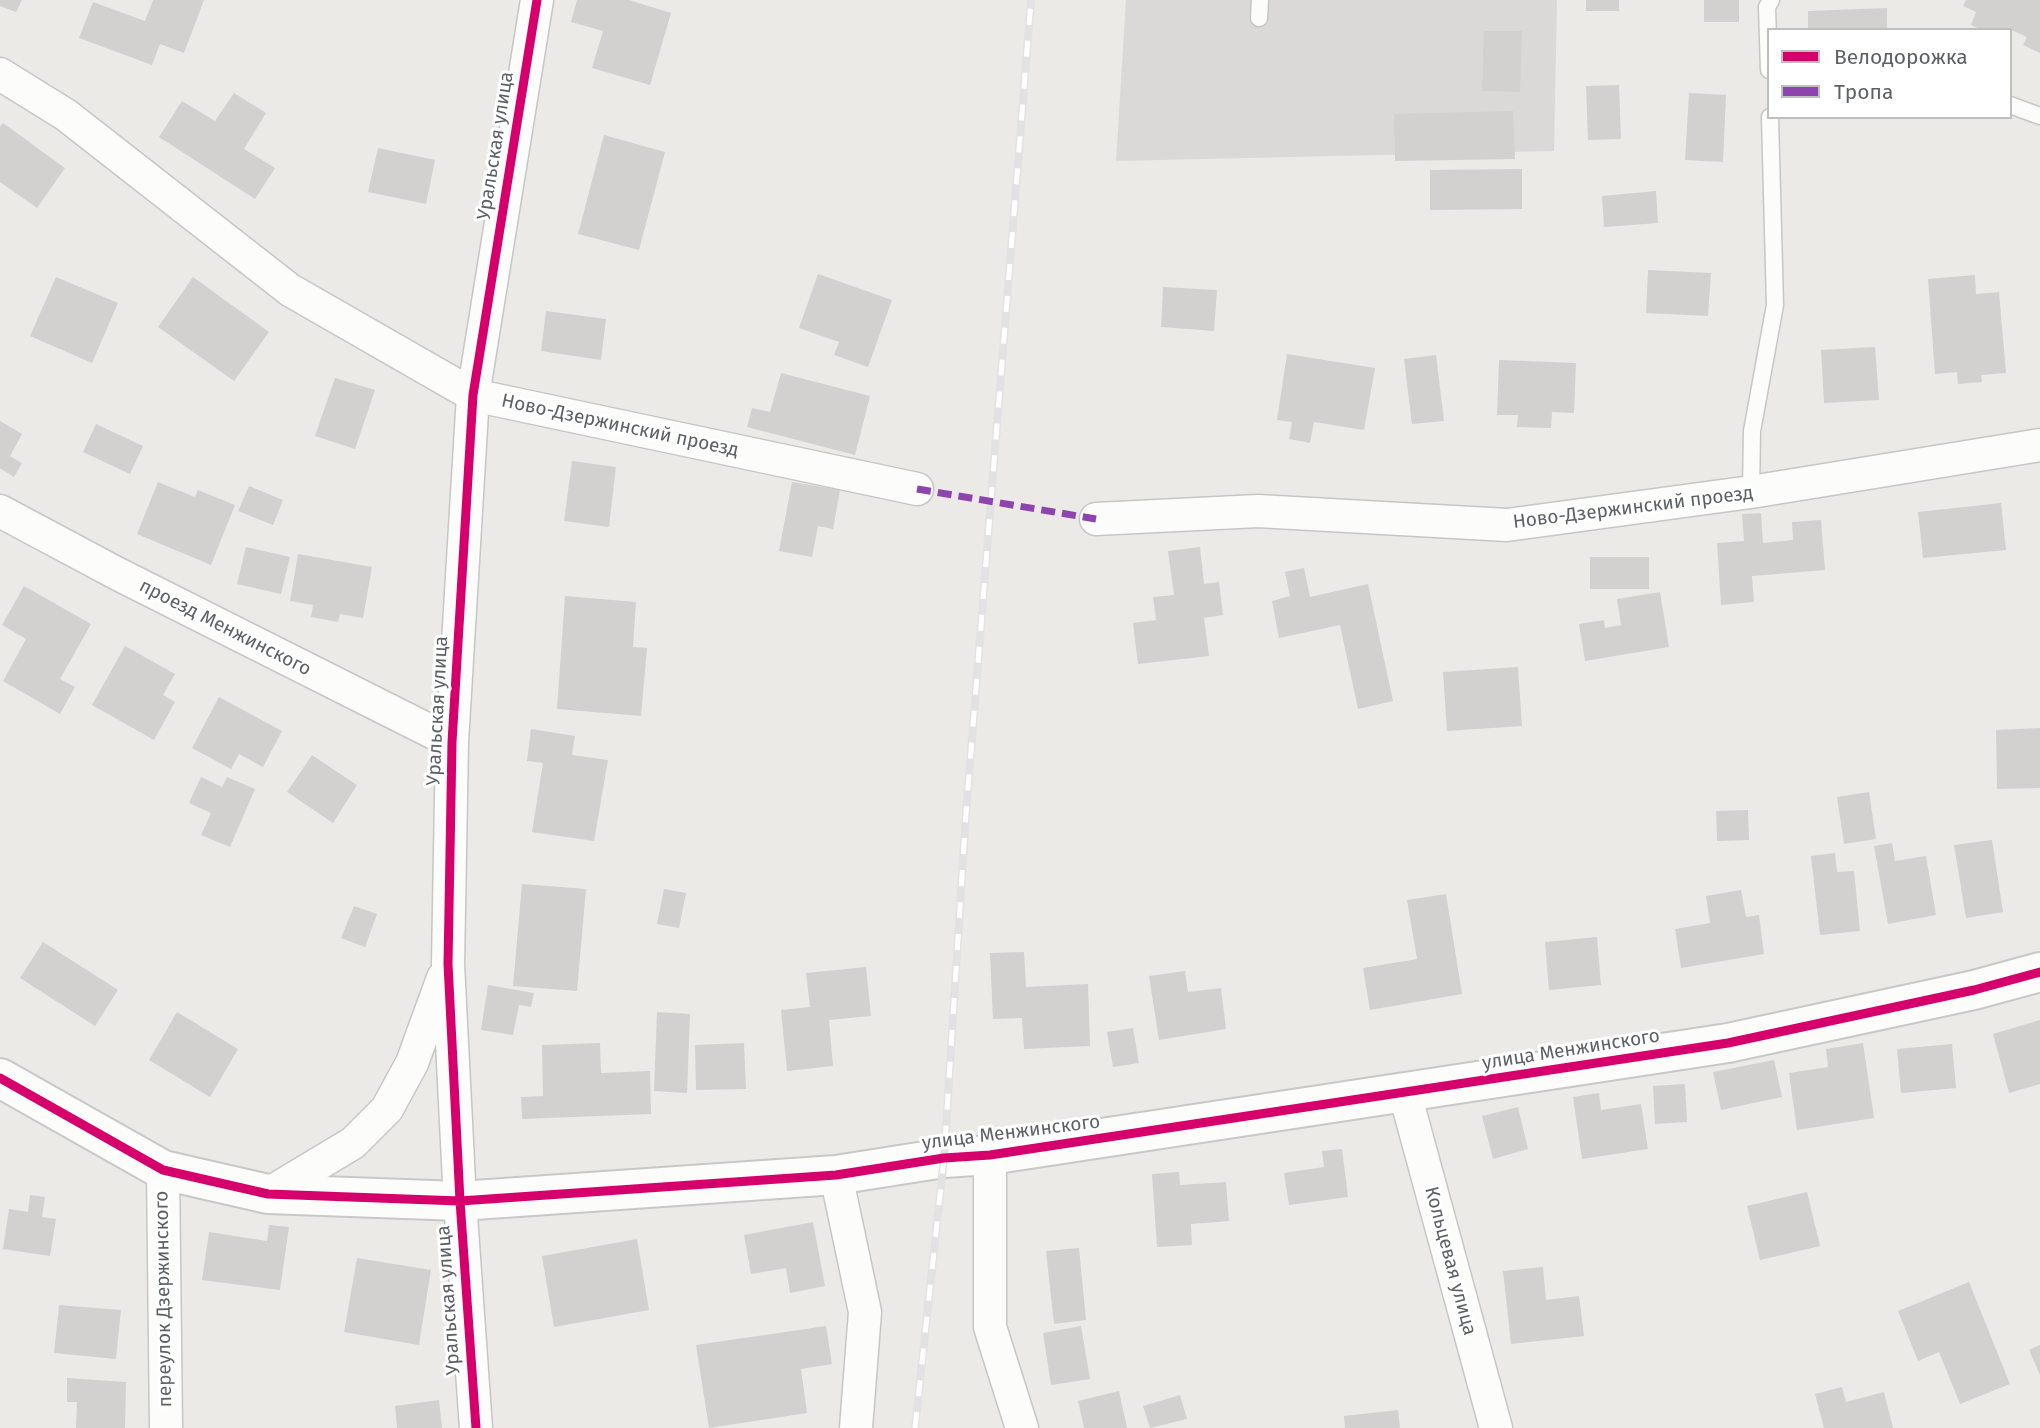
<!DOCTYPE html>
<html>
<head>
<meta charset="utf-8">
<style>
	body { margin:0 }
	#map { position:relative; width:2040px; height:1428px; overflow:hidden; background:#ebeae7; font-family:"Fira Sans",sans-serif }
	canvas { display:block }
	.legend { position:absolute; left:1767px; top:28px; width:245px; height:91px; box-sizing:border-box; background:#fff; border:2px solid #bebfc1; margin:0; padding:9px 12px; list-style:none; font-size:21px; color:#5d6064 }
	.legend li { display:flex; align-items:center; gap:14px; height:35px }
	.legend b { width:35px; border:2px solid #bebfc1 }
</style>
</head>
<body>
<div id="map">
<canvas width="2040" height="1428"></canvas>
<ul class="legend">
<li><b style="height:9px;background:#d6006c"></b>Велодорожка</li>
<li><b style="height:9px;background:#8e44ad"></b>Тропа</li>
</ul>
</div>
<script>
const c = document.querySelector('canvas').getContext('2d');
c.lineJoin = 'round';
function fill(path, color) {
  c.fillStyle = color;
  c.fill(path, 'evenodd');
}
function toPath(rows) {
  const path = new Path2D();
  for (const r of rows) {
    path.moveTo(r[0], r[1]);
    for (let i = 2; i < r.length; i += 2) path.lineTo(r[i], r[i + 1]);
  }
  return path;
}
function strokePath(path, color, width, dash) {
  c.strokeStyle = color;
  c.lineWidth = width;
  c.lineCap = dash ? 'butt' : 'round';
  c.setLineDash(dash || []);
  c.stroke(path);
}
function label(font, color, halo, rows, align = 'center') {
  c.font = font + ' "Fira Sans",sans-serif';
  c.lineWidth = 6;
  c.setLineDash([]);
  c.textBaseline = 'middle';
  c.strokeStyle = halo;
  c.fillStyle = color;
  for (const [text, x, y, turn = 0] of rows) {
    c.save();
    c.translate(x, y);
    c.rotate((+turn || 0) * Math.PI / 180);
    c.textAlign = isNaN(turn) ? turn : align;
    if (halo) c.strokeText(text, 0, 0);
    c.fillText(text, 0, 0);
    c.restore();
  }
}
fill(toPath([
	[1126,0,1557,0,1554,151,1116,161]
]), '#dbd9d7');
fill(toPath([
	[0,0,22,0,16,12,0,6],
	[153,0,204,0,184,53,160,44,152,65,79,38,93,2,145,21],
	[577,0,629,0,671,13,650,85,592,68,603,31,571,22],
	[1586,0,1619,0,1619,11,1586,11],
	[1704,0,1739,0,1739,22,1704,22],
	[1966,0,2040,0,2040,53,2023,45,2027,37,2011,30,1982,30,1971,25,1976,12,1963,6],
	[1887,8,1887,30,1808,30,1808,11],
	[1484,31,1522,31,1520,92,1482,91],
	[1619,85,1621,139,1588,140,1586,86],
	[234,93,266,113,244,149,275,168,255,199,159,137,182,101,215,121],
	[1689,93,1726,95,1723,162,1685,160],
	[1513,111,1515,159,1395,161,1394,114],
	[3,123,65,168,37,208,0,182,0,127],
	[604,135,665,152,639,250,578,234],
	[378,148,435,160,426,204,368,192],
	[1522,169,1522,209,1430,210,1430,170],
	[1656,191,1658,223,1604,227,1602,196],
	[1648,270,1711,273,1708,316,1646,313],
	[818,274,892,300,868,367,834,355,839,342,799,328],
	[1975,275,1976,294,1999,292,2006,373,1981,375,1982,382,1958,384,1957,372,1935,374,1928,279],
	[56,277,118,303,92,363,30,336],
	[193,277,269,332,234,381,158,327],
	[1163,287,1217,290,1214,331,1161,327],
	[546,311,606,319,601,360,541,351],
	[1875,347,1879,400,1824,403,1821,350],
	[1287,354,1375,368,1364,430,1314,422,1310,443,1289,439,1292,422,1277,420],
	[1436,355,1444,421,1412,424,1404,359],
	[1499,360,1576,363,1574,413,1552,412,1551,428,1517,427,1518,415,1497,415],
	[781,373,870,396,855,455,747,427,752,408,770,412],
	[335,378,375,390,355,449,315,436],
	[0,421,22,434,10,456,22,463,14,477,0,468],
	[96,424,143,446,130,474,83,452],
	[572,461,616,467,609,527,564,521],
	[158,482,195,497,198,490,235,505,211,565,137,534],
	[792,482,840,490,833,529,818,526,812,557,779,551],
	[249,486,283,500,273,525,238,511],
	[2001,503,2006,550,1923,558,1918,512],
	[1761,513,1763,543,1793,540,1792,522,1821,520,1825,570,1752,576,1754,602,1721,605,1717,543,1744,541,1742,514],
	[246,547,290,557,281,594,237,584],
	[1200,547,1204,584,1219,582,1223,615,1204,618,1209,656,1138,664,1133,623,1156,620,1153,597,1174,595,1168,551],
	[298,554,372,567,363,618,340,614,338,622,311,617,313,605,290,601],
	[1590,557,1649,557,1649,589,1590,589],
	[1304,568,1310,597,1368,584,1393,701,1358,709,1340,625,1279,638,1272,601,1290,596,1285,572],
	[24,586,91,624,60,679,75,687,60,714,3,681,26,639,2,625],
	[1660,592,1669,647,1585,661,1579,624,1604,620,1605,628,1621,625,1617,599],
	[565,596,636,602,633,647,647,648,641,716,557,709],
	[125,646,175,674,163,695,175,702,154,740,92,705],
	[1518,667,1522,726,1447,731,1443,672],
	[219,697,282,731,263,767,239,754,231,769,192,748],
	[2040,728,2040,788,1997,789,1996,730],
	[531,729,575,736,572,755,608,760,594,841,532,832,543,763,527,761],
	[312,755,357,785,333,823,287,792],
	[201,777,222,787,227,777,255,789,230,847,201,835,211,813,189,803],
	[1869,792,1876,839,1844,844,1837,797],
	[1748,810,1749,840,1717,841,1716,811],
	[1992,840,2003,912,1966,918,1954,845],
	[1892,843,1895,861,1926,856,1936,915,1888,924,1874,846],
	[1835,853,1837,872,1854,871,1860,931,1820,935,1811,856],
	[522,884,586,889,577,991,513,986],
	[664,889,686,893,679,928,657,924],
	[1741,890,1746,917,1759,915,1764,954,1681,968,1675,929,1710,923,1706,896],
	[1446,894,1462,994,1370,1010,1363,968,1417,959,1407,900],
	[354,906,377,914,365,947,341,938],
	[1597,937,1601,985,1549,990,1545,942],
	[43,942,118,990,95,1026,20,978],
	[1024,952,1026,987,1088,984,1090,1046,1024,1049,1022,1018,993,1019,990,953],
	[866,967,871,1016,829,1020,833,1066,787,1071,781,1010,810,1007,806,973],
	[1185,971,1188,992,1221,988,1226,1029,1159,1040,1149,976],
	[488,985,534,993,531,1007,519,1005,513,1035,481,1030],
	[177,1012,238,1049,210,1097,149,1060],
	[657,1012,690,1014,687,1093,654,1091],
	[2040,1020,2040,1084,2009,1093,1993,1034],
	[1133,1028,1139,1063,1113,1067,1107,1032],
	[600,1043,601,1073,650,1071,651,1114,522,1119,521,1097,543,1096,542,1045],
	[744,1043,746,1089,696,1090,695,1045],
	[1863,1043,1874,1118,1797,1130,1789,1073,1828,1067,1826,1049],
	[1952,1044,1956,1088,1901,1093,1897,1049],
	[1774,1060,1782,1097,1721,1110,1713,1072],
	[1685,1084,1687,1122,1655,1124,1653,1086],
	[1599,1093,1601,1110,1641,1104,1648,1149,1582,1159,1573,1097],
	[1518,1107,1528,1149,1493,1159,1482,1116],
	[1342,1149,1348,1197,1289,1205,1284,1173,1324,1167,1322,1151],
	[1179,1172,1180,1185,1226,1182,1229,1221,1191,1224,1192,1245,1157,1247,1152,1174],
	[1807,1192,1820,1246,1760,1260,1747,1206],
	[30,1195,45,1197,42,1217,56,1219,50,1256,3,1249,9,1209,28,1212],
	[813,1222,825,1286,790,1293,786,1268,751,1274,744,1235],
	[269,1225,289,1227,280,1290,202,1280,209,1232,267,1241],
	[637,1239,649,1310,554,1327,542,1256],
	[1079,1248,1086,1320,1054,1324,1046,1251],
	[357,1258,431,1270,419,1345,344,1332],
	[1543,1267,1546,1300,1579,1296,1584,1336,1511,1344,1503,1271],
	[1969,1282,2010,1384,1960,1404,1939,1352,1918,1361,1898,1311],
	[59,1305,121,1310,116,1359,54,1353],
	[826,1326,832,1364,801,1369,807,1413,709,1428,696,1345],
	[1081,1326,1090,1379,1051,1385,1043,1333],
	[2040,1345,2040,1375,2029,1350],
	[67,1378,126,1382,125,1428,76,1428,77,1402,67,1402],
	[1842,1387,1846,1402,1884,1392,1893,1428,1824,1428,1815,1394],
	[1119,1391,1127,1428,1084,1428,1078,1401],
	[1180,1395,1187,1419,1150,1428,1143,1406],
	[439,1400,442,1428,397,1428,395,1406],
	[1398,1410,1400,1428,1345,1428,1344,1416]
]), '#d2d1d0');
const lane = toPath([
	[1259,18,1260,0],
	[1769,70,1767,7,1771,0],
	[2010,105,2040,116],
	[1751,492,1752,431,1775,305,1770,117]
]);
const street = toPath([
	[0,74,66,115,290,290,473,395,917,489],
	[0,511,118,574,452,742],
	[1096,519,1258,511,1507,525,1751,492,2040,445],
	[1405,1094,1496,1428],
	[990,1155,990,1327,1022,1428],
	[163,1170,166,1428],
	[836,1175,865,1312,856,1428],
	[268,1194,353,1143,387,1109,412,1063,443,978],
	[476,1428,460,1201,448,964,452,742,473,395,537,0]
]);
const secondary = toPath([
	[0,1078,163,1170,268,1194,460,1201,836,1175,944,1158,990,1155,1728,1043,1974,990,2040,972]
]);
strokePath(lane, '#c6c6c6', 19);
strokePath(street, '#c6c6c6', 35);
strokePath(secondary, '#c8c8c8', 42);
strokePath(lane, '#fcfcfb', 16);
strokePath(street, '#fcfcfb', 32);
strokePath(secondary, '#fcfcfb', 38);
const rail = toPath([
	[915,1428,944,1158,966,813,1031,0]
]);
strokePath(rail, '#e2e2e2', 8);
strokePath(rail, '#fff', 5, [16]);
strokePath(toPath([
	[917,489,1096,519]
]), '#8e44ad', 7, [14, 7]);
strokePath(toPath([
	[0,1078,163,1170,268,1194,460,1201,836,1175,944,1158,990,1155,1728,1043,1974,990,2040,972],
	[476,1428,460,1201,448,964,452,742,473,395,537,0]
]), '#d6006c', 9);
label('19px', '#5d6064', '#fff', [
	["Уральская улица",496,146,-81],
	["Ново-Дзержинский проезд",620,426,12],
	["Ново-Дзержинский проезд",1633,508,-7],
	["проезд Менжинского",225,628,27],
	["Уральская улица",438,711,-87],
	["улица Менжинского",1571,1050,-9],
	["улица Менжинского",1011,1133,-7],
	["Кольцевая улица",1450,1261,75],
	["переулок Дзержинского",164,1299,-91],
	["Уральская улица",449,1300,-94]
]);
</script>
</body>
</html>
